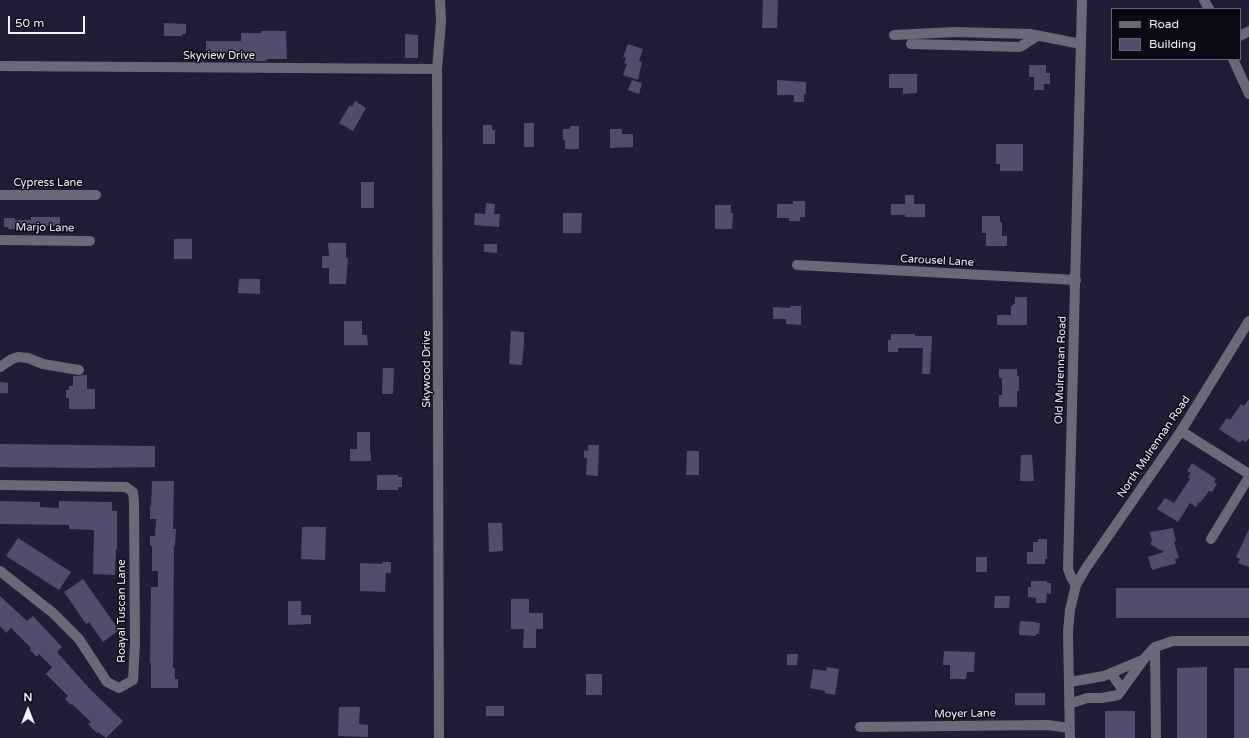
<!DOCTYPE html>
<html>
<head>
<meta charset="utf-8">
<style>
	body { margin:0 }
	#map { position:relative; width:1249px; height:738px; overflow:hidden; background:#201d37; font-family:"Varela Round",sans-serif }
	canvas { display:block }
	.legend { position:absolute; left:1111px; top:8px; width:130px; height:52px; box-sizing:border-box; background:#0a0914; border:1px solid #666671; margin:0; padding:5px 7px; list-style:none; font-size:12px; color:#f1f1fc }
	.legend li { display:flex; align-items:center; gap:8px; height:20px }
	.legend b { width:20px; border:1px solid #666671 }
	.north { position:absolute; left:8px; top:690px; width:40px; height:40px; -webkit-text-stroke:3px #0a0914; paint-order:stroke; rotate:0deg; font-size:11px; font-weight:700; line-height:16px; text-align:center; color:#f1f1fc }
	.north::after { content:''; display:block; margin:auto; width:14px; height:18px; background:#f1f1fc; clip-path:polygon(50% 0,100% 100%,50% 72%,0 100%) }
	.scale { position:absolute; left:8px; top:16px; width:77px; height:18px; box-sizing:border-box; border:2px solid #f1f1fc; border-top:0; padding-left:5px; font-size:12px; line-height:14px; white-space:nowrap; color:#f1f1fc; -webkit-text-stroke:3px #0a0914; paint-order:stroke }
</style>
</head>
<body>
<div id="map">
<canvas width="1249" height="738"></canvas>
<ul class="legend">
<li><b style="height:5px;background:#6a6977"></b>Road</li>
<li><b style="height:11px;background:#504e6c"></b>Building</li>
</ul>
<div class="north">N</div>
<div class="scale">50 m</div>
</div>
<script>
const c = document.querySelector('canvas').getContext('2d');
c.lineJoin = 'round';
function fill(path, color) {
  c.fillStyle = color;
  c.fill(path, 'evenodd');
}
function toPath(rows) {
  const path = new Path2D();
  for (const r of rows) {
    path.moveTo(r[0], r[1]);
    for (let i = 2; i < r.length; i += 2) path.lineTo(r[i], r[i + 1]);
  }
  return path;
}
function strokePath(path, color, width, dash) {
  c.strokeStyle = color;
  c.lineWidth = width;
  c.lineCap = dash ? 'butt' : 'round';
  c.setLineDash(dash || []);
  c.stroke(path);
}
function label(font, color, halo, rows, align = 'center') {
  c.font = font + ' "Varela Round",sans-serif';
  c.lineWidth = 3;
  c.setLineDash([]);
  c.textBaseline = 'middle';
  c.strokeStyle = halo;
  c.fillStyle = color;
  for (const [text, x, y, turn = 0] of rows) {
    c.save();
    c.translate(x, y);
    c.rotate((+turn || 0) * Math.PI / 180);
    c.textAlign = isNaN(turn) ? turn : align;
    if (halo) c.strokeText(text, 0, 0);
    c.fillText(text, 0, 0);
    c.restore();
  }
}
fill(toPath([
	[763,0,778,0,777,28,762,28],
	[164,23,186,24,186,34,182,34,182,36,164,36],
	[261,31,286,31,287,59,267,59,267,61,241,61,241,53,206,53,206,41,241,41,241,33,261,33],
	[405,34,418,35,418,58,405,58],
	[628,44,643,49,639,61,642,62,638,80,623,75,627,64,624,63,626,58,623,57],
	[1029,65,1046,65,1046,73,1050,73,1050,84,1044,84,1044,90,1034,90,1034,77,1029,77],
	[889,74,917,74,917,93,903,94,903,88,889,88],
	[632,80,642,83,639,94,628,90],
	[777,80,806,82,806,94,804,94,804,102,794,102,794,95,777,95],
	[355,101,366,108,353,131,339,123,350,105,352,107],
	[524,123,534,123,534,147,524,147],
	[483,125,492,125,492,130,495,130,495,144,483,144],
	[571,126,579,126,579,149,565,149,565,140,563,140,563,129,569,129],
	[610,129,622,129,622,134,633,134,633,147,610,148],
	[996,144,1023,144,1023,171,1000,171,1000,164,996,164],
	[361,182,374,182,374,208,361,208],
	[905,195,914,195,914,204,925,204,925,217,905,217,905,215,891,215,891,204,905,204],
	[793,201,805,201,805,217,800,217,800,221,789,221,789,218,777,218,777,204,793,204],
	[486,203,495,204,494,214,500,214,499,227,474,225,475,213,485,214],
	[715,205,731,205,731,213,733,213,732,229,715,229],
	[563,213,582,213,581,233,563,233],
	[982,216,1000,216,1000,222,1002,222,1002,236,1007,236,1007,246,986,246,986,233,982,233],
	[31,217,60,217,60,226,38,226,38,229,8,229,8,227,4,227,4,218,15,218,15,220,31,220],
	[174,239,192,239,192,259,174,259],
	[328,243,346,243,346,258,348,258,346,284,329,284,329,268,322,268,322,256,329,256],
	[484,244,497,244,497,253,484,252],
	[239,279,260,279,260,294,238,293],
	[1015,297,1027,297,1027,325,997,325,997,315,1011,315,1011,306,1013,306,1013,304,1015,304],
	[790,306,801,306,801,325,786,324,786,319,773,319,773,307,790,308],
	[344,321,362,321,362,335,367,335,368,345,344,345],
	[511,331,524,332,524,344,522,365,509,364],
	[891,334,915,334,915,336,932,336,930,374,922,374,923,348,898,348,898,352,888,352,888,340,891,340],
	[383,368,394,368,393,394,382,394],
	[999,369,1017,369,1017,376,1019,376,1019,391,1017,391,1017,407,999,407,999,395,1002,395,1002,378,999,378],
	[83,375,87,375,87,389,95,389,95,409,69,409,69,398,66,398,66,390,69,390,69,386,73,386,73,376,78,376],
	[0,382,8,383,8,393,0,393],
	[1249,399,1249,438,1246,442,1242,440,1240,443,1219,429,1227,418,1230,420,1241,404,1244,406],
	[357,432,370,432,370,453,371,453,371,461,350,461,350,449,357,449],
	[0,444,155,446,155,467,90,468,0,467],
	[588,445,599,445,598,476,586,475,587,458,584,458,584,450,588,451],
	[687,451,699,451,699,475,686,475],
	[1021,455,1032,455,1034,481,1020,481],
	[1192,463,1216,479,1214,482,1217,484,1212,492,1209,491,1200,503,1199,502,1196,507,1190,503,1178,522,1157,509,1165,498,1174,503,1190,479,1188,477,1191,473,1187,471],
	[377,475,398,475,398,477,402,477,402,487,398,487,398,490,377,490],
	[152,481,174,481,173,529,176,529,175,546,174,546,173,668,175,668,175,679,178,679,178,688,151,688,151,663,150,663,151,587,158,587,158,571,152,571,152,546,150,546,150,536,155,536,156,519,150,519,150,506,151,506],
	[0,501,40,502,40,507,59,508,59,501,112,502,112,511,117,511,117,549,116,549,115,575,93,574,94,530,69,529,69,525,0,524],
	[488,523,502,523,503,551,489,552],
	[302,527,326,527,325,560,301,559],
	[1173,528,1176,541,1174,542,1179,558,1175,559,1176,563,1174,564,1152,570,1148,557,1164,552,1150,544,1152,541,1150,532],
	[1249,529,1249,567,1238,563,1240,559,1236,557],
	[18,538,71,572,59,590,6,556],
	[1038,539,1047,539,1047,559,1045,559,1045,564,1027,564,1027,552,1033,552,1033,542,1038,542],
	[976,557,987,557,987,572,976,572],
	[382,562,391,562,391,573,386,573,385,592,360,591,360,563,382,564],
	[83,579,119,630,103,642,89,622,86,624,64,592],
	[1031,581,1047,581,1047,583,1051,583,1051,594,1047,593,1046,603,1036,603,1036,598,1028,597,1028,587,1031,587],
	[1116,588,1249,588,1249,618,1116,618],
	[0,596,27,621,33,616,62,647,57,652,89,688,123,721,106,738,98,732,97,733,88,724,91,722,72,704,71,705,65,699,68,696,46,674,52,667,39,654,37,657,30,650,31,648,11,628,6,633,0,626],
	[995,596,1010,596,1009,608,994,608],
	[511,599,529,599,529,613,543,613,543,629,536,629,536,648,523,648,524,629,511,629],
	[288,601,301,601,301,615,311,615,311,624,288,625],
	[1020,621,1036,622,1036,623,1040,623,1039,634,1036,634,1036,636,1019,635],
	[944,651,975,652,974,672,967,672,966,679,950,679,950,665,943,665],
	[787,654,798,654,797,665,787,665],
	[827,667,839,669,835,695,825,693,825,691,810,688,813,669,826,671],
	[1207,667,1207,738,1177,738,1177,668],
	[1234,668,1249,668,1249,738,1234,738],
	[586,674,602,674,602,695,586,695],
	[1015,693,1045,693,1045,705,1015,705],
	[486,706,504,706,504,716,486,716],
	[339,707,360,707,359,724,368,725,368,737,338,736],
	[1105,711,1135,711,1135,738,1105,738]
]), '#504e6c');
strokePath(toPath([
	[1204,0,1209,9],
	[894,35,955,32,1030,34,1081,44],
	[1240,36,1249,31],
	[911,44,1020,47,1037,36],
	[1233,59,1249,94],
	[0,66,437,69],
	[0,195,96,195],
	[0,240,90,241],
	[797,265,1076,280],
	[0,367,12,359,18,357,28,358,43,364,79,370],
	[1181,431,1249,474],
	[0,485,126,487,133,492,134,502,135,643,133,680,119,688,107,682,79,639,53,613,0,571],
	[1211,539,1249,477],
	[1076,585,1071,577,1068,569,1082,0],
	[1155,647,1156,738],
	[1111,673,1122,689],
	[1070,682,1104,676,1142,660],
	[1069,704,1087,698,1102,698,1118,695,1144,659,1155,647,1173,641,1249,641],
	[860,727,1047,725,1070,728],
	[439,738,437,69,441,22,440,0],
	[1070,738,1068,632,1070,610,1076,585,1086,568,1181,431,1249,321]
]), '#6a6977', 10);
label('11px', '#f1f1fc', '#0a0914', [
	["Skyview Drive",219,56],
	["Cypress Lane",48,183],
	["Marjo Lane",45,228,1],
	["Carousel Lane",937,261,3],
	["Skywood Drive",427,369,-90],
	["Old Mulrennan Road",1061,370,-88],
	["North Mulrennan Road",1154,447,-56],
	["Roayal Tuscan Lane",122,611,-90],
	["Moyer Lane",965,714,-1]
]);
</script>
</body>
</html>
